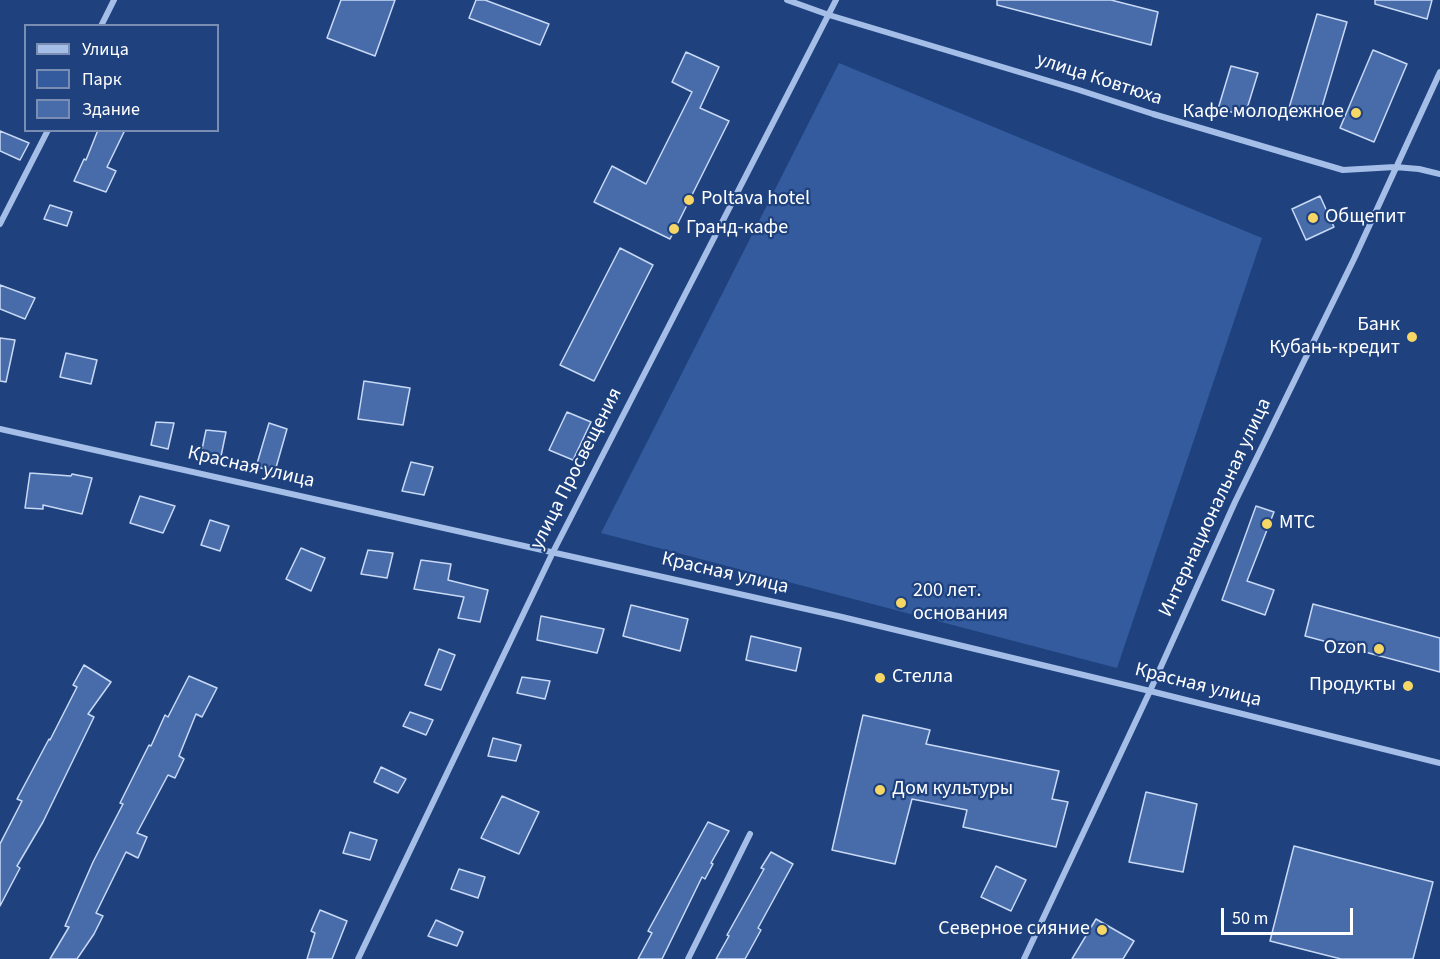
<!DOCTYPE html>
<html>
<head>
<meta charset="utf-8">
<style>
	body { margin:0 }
	#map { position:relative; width:1440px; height:959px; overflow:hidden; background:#1f427f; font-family:"Source Sans 3",sans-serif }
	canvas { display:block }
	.legend { position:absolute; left:24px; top:24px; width:195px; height:108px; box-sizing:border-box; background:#1f427f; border:2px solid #798eb2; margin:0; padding:8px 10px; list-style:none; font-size:18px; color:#fff }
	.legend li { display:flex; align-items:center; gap:12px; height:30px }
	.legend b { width:30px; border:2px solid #798eb2 }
	.scale { position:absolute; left:1221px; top:908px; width:132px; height:27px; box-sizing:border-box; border:3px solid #fff; border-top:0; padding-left:8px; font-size:18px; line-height:21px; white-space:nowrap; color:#fff; -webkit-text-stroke:4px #1f427f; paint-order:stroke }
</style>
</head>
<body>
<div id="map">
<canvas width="1440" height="959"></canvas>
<ul class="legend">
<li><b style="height:8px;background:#a4bee8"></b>Улица</li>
<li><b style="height:16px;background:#335b9d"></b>Парк</li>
<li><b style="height:16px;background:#486ca9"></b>Здание</li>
</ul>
<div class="scale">50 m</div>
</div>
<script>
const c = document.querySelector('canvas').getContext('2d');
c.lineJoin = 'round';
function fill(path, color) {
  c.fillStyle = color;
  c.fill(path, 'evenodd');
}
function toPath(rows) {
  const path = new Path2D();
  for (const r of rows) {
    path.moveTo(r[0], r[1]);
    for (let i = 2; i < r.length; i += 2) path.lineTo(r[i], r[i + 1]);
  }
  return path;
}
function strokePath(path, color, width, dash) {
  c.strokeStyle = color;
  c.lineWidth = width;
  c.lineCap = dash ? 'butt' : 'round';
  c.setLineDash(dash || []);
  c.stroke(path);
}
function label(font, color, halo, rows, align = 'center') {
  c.font = font + ' "Source Sans 3",sans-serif';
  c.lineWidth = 4.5;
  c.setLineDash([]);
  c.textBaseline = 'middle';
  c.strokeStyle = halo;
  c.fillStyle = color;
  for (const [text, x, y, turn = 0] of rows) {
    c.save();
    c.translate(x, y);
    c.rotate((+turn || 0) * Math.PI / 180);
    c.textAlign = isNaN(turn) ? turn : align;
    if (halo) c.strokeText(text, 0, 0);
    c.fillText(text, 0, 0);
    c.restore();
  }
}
fill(toPath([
	[839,63,1262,238,1117,668,601,533]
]), '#335b9d');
const building = toPath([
	[341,0,395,0,375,56,327,38,341,0],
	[476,0,485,0,549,24,540,45,469,18,476,0],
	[997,0,1111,0,1158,12,1151,45,997,5,997,0],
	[1375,0,1432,0,1427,19,1375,4,1375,0],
	[1317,14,1347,22,1319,117,1289,108,1317,14],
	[1373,50,1407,64,1374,142,1340,128,1373,50],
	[686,52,719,67,700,108,729,121,670,239,594,202,612,166,646,184,692,92,672,82,686,52],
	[1231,66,1258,73,1245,115,1218,109,1231,66],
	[98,130,125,130,107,167,116,171,106,192,74,181,84,159,86,160,98,130],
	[0,131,29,143,20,160,0,151,0,131],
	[1320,196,1334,227,1306,240,1292,209,1320,196],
	[50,205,72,212,67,226,44,219,50,205],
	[620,248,653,265,594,381,560,365,620,248],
	[0,285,35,298,25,319,0,309,0,285],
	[0,338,15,340,6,382,0,381,0,338],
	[66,353,97,360,91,384,60,377,66,353],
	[364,381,410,388,403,425,358,419,364,381],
	[567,412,591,422,573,460,549,450,567,412],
	[156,422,174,423,168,449,151,445,156,422],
	[269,423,287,429,275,471,256,467,269,423],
	[206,430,226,432,220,461,200,459,206,430],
	[411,462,433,467,424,495,402,491,411,462],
	[30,473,71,476,72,474,92,478,82,514,43,505,43,509,25,508,30,473],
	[140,496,175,506,163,533,130,523,140,496],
	[1256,506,1274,512,1247,581,1274,590,1265,615,1222,600,1256,506],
	[210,520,229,526,220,551,201,545,210,520],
	[301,548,325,558,311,591,286,579,301,548],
	[368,550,393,553,387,578,361,574,368,550],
	[421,560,451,564,448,580,488,590,480,622,458,618,464,597,414,589,421,560],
	[1313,604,1440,638,1440,672,1305,636,1313,604],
	[631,605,688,619,680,651,623,636,631,605],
	[541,616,604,629,597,653,537,640,541,616],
	[751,636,801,648,796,671,746,660,751,636],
	[439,649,455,655,441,690,425,685,439,649],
	[84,665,111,682,88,714,94,717,43,822,17,866,20,868,0,906,0,844,22,801,17,799,49,739,50,740,77,687,73,685,84,665],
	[189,676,217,688,202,717,196,714,179,756,184,759,175,778,168,775,137,833,147,837,138,858,126,852,96,913,103,916,94,934,77,959,50,959,69,927,65,926,93,862,123,804,120,803,149,745,151,746,165,715,168,717,189,676],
	[522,677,550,681,545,699,517,693,522,677],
	[410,712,433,720,426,735,403,726,410,712],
	[863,715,930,730,926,744,1059,771,1052,799,1068,802,1056,847,963,827,967,810,912,799,895,864,832,850,863,715],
	[493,738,521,745,516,761,488,756,493,738],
	[381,767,406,779,398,793,374,782,381,767],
	[1146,792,1197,804,1183,872,1129,862,1146,792],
	[502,796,539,812,519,854,481,838,502,796],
	[708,822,729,831,711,863,713,864,705,879,702,877,662,959,638,959,652,933,648,931,708,822],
	[350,832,377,840,370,860,343,853,350,832],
	[1294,846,1433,882,1413,959,1341,959,1270,941,1294,846],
	[771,852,793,864,758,928,761,930,745,959,716,959,729,936,727,935,764,869,761,868,771,852],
	[996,866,1026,880,1011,911,981,897,996,866],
	[459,869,485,877,478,898,451,889,459,869],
	[320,910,347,921,332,959,307,959,315,933,311,931,320,910],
	[1096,919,1134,941,1123,959,1072,959,1096,919],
	[436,920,463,932,457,946,428,936,436,920]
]);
fill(building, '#486ca9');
strokePath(building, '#c8d9f6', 1.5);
strokePath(toPath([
	[787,0,829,15,1079,90,1153,114,1343,170,1395,167,1419,169,1440,174],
	[101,26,114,0],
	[0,224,48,130],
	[0,429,842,617,1150,691,1440,763],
	[358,959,553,552,836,0],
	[688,959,750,834],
	[1024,959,1150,691,1235,502,1354,259,1440,72]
]), '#a4bee8', 6);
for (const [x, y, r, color] of [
	[1356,113,6,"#f6d664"],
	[689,200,6,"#f6d664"],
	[1313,218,6,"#f6d664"],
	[674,229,6,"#f6d664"],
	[1412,337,6,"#f6d664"],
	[1267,524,6,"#f6d664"],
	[901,603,6,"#f6d664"],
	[1379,649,6,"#f6d664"],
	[880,678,6,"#f6d664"],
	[1408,686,6,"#f6d664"],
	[880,790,6,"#f6d664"],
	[1102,930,6,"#f6d664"]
]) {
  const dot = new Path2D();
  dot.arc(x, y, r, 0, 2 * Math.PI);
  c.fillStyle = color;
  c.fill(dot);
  strokePath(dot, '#1f427f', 2);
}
label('20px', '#fff', '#1f427f', [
	["улица Ковтюха",1099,80,18],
	["Красная улица",251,468,13],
	["улица Просвещения",577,469,-63],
	["Интернациональная улица",1216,508,-65],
	["Красная улица",725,574,13],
	["Красная улица",1198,686,14]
]);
label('20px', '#fff', '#1f427f', [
	["Кафе молодежное",1344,113,"right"],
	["Poltava hotel",701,200],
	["Общепит",1325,218],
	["Гранд-кафе",686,229],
	["Банк",1400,326,"right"],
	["Кубань-кредит",1400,349,"right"],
	["МТС",1279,524],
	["200 лет.",913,592],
	["основания",913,615],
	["Ozon",1367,649,"right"],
	["Стелла",892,678],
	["Продукты",1396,686,"right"],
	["Дом культуры",892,790],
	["Северное сияние",1090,930,"right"]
], 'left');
</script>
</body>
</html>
